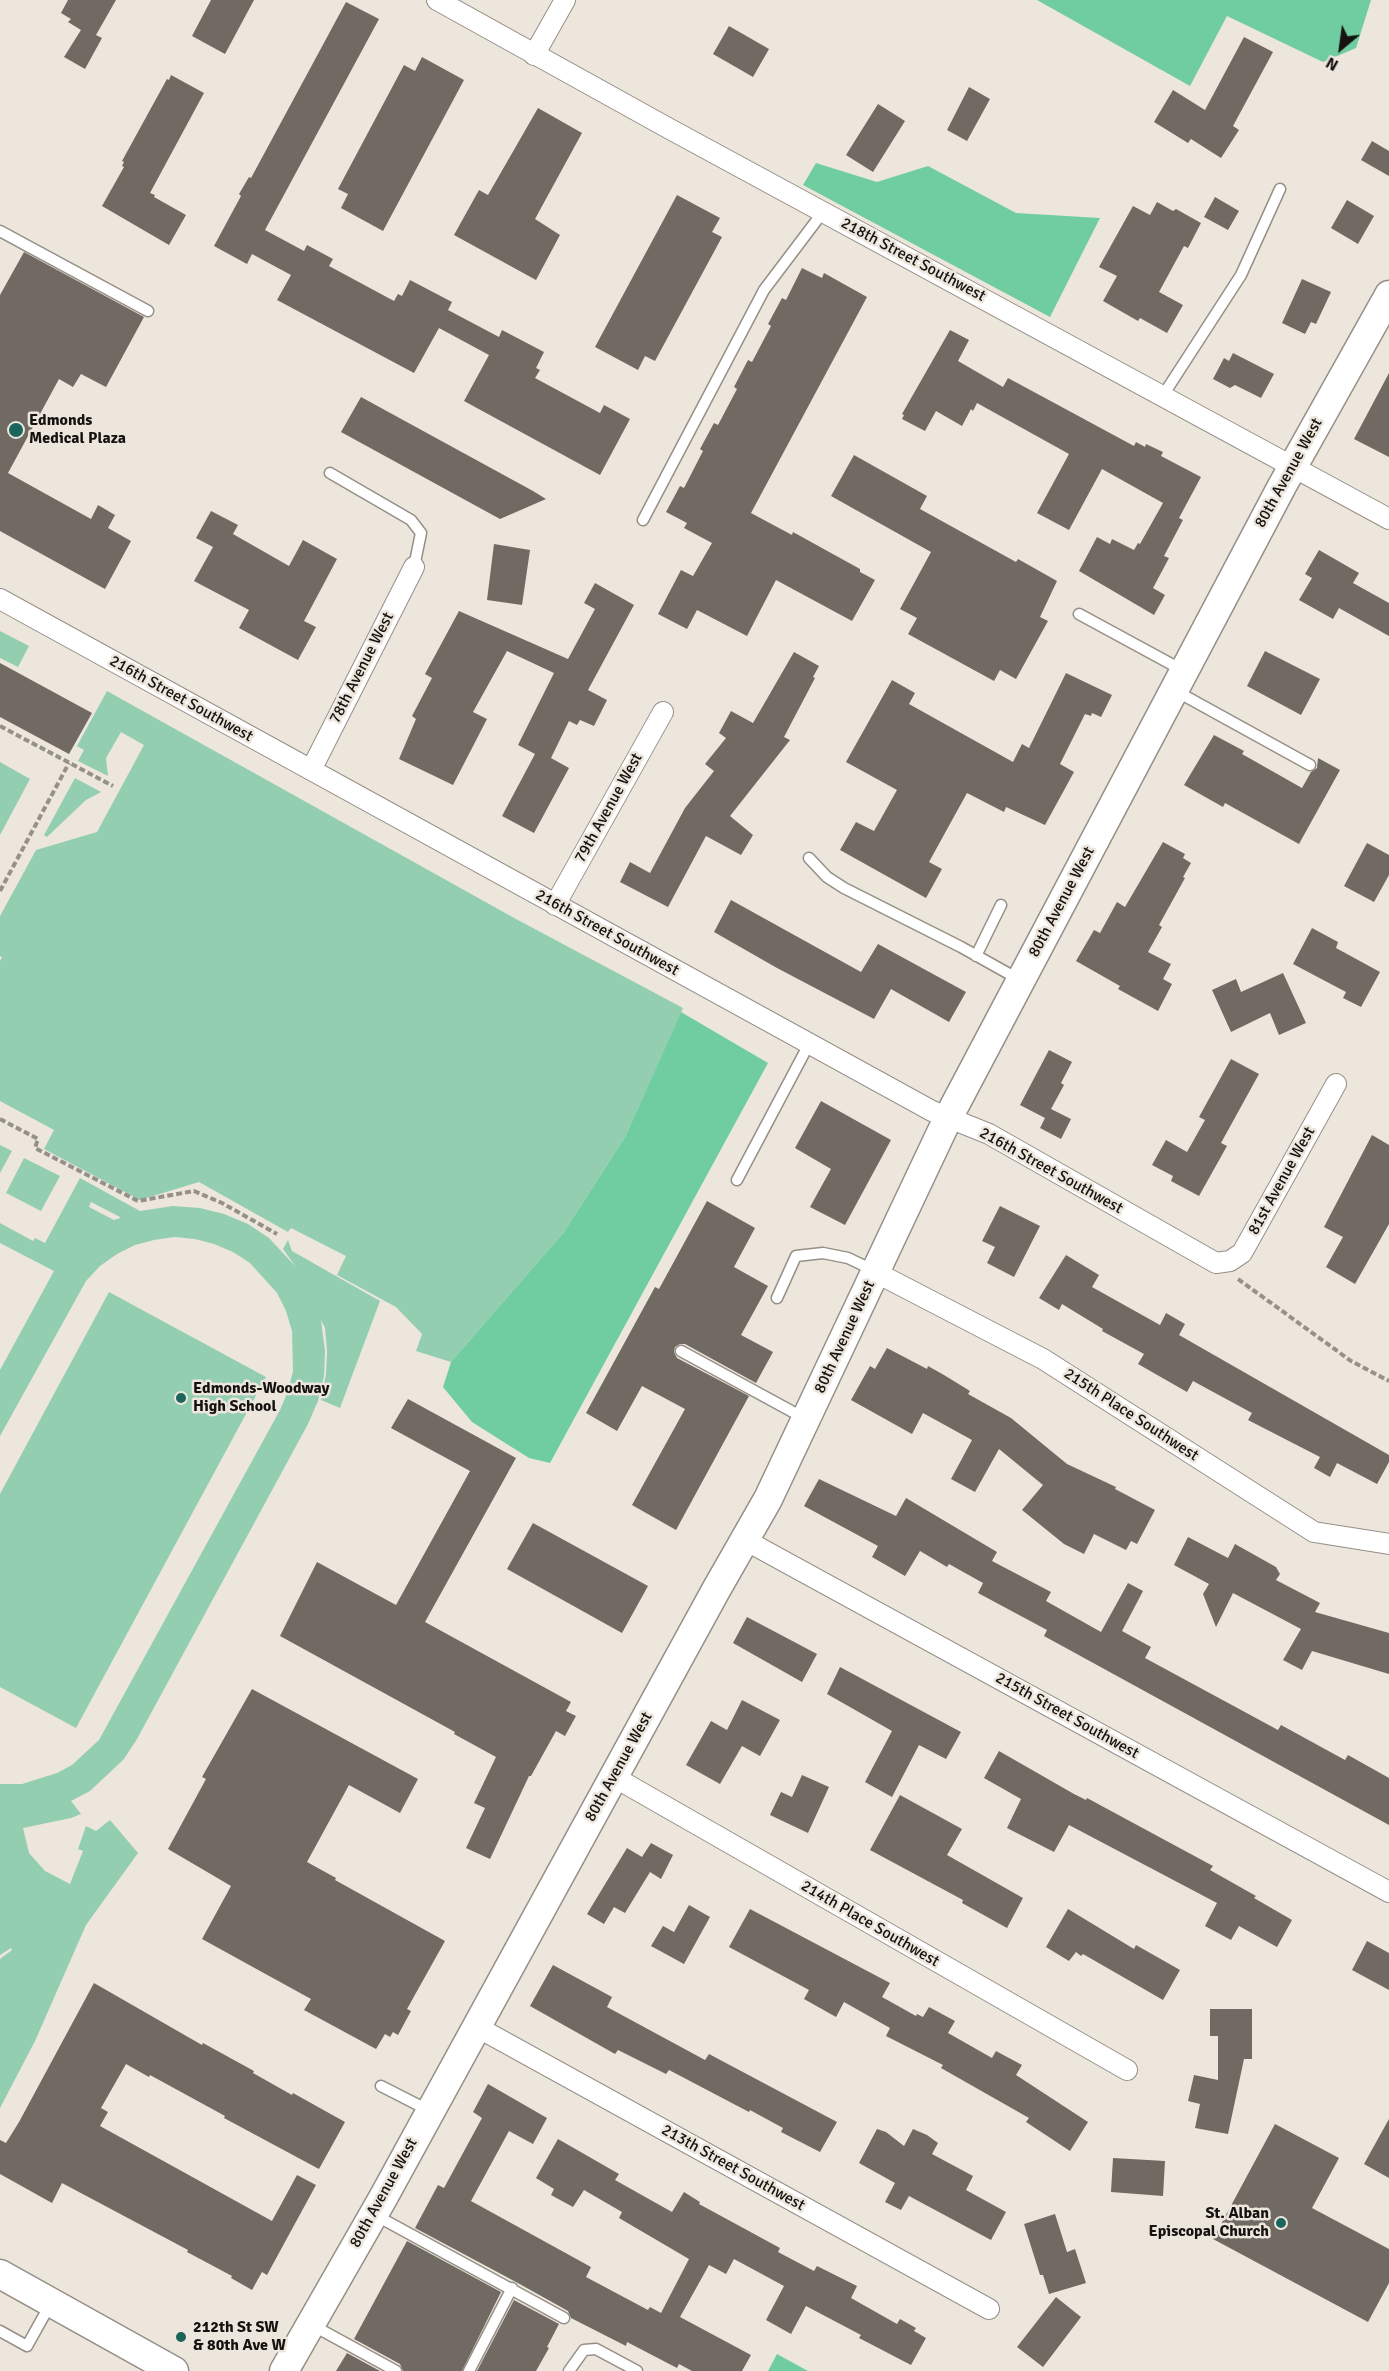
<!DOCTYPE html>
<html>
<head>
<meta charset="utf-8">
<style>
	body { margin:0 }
	#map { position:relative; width:1389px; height:2371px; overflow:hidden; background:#ede6dd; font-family:Signika,sans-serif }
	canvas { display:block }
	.north { position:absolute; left:1311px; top:18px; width:60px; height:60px; -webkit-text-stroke:4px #ede6dd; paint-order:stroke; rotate:209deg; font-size:16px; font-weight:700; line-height:24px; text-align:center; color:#15120f }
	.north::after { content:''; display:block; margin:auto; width:21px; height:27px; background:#15120f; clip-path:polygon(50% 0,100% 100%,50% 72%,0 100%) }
</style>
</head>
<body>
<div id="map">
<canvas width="1389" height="2371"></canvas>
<div class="north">N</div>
</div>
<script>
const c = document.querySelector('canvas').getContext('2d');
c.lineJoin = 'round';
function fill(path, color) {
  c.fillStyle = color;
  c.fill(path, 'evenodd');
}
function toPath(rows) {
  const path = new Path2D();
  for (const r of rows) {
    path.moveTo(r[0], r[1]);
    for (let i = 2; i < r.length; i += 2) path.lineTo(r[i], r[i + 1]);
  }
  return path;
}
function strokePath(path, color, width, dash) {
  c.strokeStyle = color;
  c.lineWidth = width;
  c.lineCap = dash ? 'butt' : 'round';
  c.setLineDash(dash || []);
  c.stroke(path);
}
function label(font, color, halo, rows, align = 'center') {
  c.font = font + ' Signika,sans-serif';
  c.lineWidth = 5;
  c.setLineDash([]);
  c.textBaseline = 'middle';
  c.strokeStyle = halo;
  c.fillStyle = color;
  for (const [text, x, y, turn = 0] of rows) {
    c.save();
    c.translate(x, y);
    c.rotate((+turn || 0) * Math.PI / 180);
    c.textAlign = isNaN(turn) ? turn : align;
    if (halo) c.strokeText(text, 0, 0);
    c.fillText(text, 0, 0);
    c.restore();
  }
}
fill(toPath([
	[0,631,29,646,18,667,0,658],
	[107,691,516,919,683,1008,625,1137,564,1232,451,1362,416,1351,422,1334,396,1307,337,1275,346,1256,291,1228,288,1232,199,1182,140,1200,44,1149,54,1130,0,1101,0,961,2,957,0,956,0,916,36,850,97,832,144,745,121,732,106,758,108,776,78,761,84,750,77,746],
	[0,762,30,779,0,835],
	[75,778,101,792,86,800,47,837,44,835],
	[0,1145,12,1151,0,1173],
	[24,1158,60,1176,41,1211,6,1193],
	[80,1178,140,1211,173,1206,200,1208,224,1214,248,1224,269,1238,296,1267,283,1249,288,1240,292,1251,380,1301,340,1408,321,1400,326,1374,327,1351,325,1328,321,1320,325,1351,324,1376,318,1401,308,1424,137,1739,124,1759,90,1791,71,1801,81,1814,71,1818,23,1828,29,1853,45,1871,70,1884,83,1851,78,1849,86,1826,96,1831,110,1820,138,1853,86,1925,35,2041,0,2108,0,1959,12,1950,11,1948,0,1955,0,1784,22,1784,57,1773,72,1765,99,1740,280,1410,288,1391,293,1371,292,1331,286,1311,277,1293,250,1263,233,1252,214,1244,195,1239,174,1237,154,1240,135,1245,117,1254,100,1266,86,1281,0,1436,0,1370,54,1271,0,1243,0,1223,33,1241,35,1238,45,1243],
	[91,1202,120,1217,120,1218,114,1220,89,1207],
	[109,1292,266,1377,76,1728,0,1687,0,1494]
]), '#93ceb1');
fill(toPath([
	[1037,0,1371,0,1356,48,1323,62,1227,16,1190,86],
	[816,163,877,182,928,166,1016,213,1100,218,1050,317,803,185],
	[681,1012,768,1063,550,1463,529,1458,472,1422,443,1387,451,1362,564,1232,625,1137],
	[777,2354,808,2371,768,2371]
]), '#70cda2');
fill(toPath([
	[68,0,116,0,96,35,102,38,85,69,64,57,81,30,68,22,71,19,61,13],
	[211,0,254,0,225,54,192,36],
	[346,2,379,19,265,230,304,251,307,245,333,259,329,266,394,301,398,294,402,296,410,280,452,302,448,310,499,337,502,330,544,352,536,368,540,370,535,378,600,413,604,405,630,419,600,475,464,401,489,355,439,328,414,373,277,300,291,275,252,254,247,264,214,246,241,196,239,194,249,177,251,178],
	[729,26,769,49,753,77,713,54],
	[1244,37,1273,52,1233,126,1239,130,1221,158,1191,139,1188,143,1154,122,1173,90,1205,110],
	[422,57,464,80,383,231,341,208,348,194,338,189,404,65,415,71],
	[171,75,204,93,150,193,155,195,154,197,186,215,169,245,102,206,124,167,122,166,124,162,122,161,167,79,169,80],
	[969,87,990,99,967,141,947,130],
	[878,104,905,121,873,172,846,155],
	[538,108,582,133,535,219,560,235,536,280,454,235,479,190,488,195],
	[1372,141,1389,151,1389,176,1361,160],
	[677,195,720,218,712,232,722,237,655,361,645,356,638,370,595,347],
	[1215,197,1239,211,1228,230,1204,217],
	[1347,200,1374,216,1358,244,1331,228],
	[1157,202,1173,211,1176,209,1201,223,1188,248,1184,246,1159,292,1183,305,1167,333,1140,318,1138,321,1103,301,1117,276,1099,267,1133,206,1150,215],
	[24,252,144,317,106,387,81,374,73,387,59,379,8,473,91,519,98,505,115,515,108,528,131,541,105,589,0,531,0,295],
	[802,268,822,278,824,273,867,297,751,513,792,535,793,532,860,569,860,572,875,580,852,621,776,580,747,636,697,610,687,629,658,614,681,570,693,576,712,543,684,528,687,523,666,512,680,486,684,488,703,451,700,449,714,423,718,425,737,389,734,387,748,360,752,362,771,326,768,324,782,298,786,300],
	[1302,279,1331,292,1316,324,1311,322,1305,334,1282,323],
	[950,330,969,340,958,361,1003,387,1008,378,1134,446,1136,442,1145,447,1146,444,1163,452,1161,456,1201,477,1179,518,1183,520,1164,556,1169,558,1153,588,1165,595,1154,615,1079,571,1097,537,1110,544,1112,539,1134,550,1138,543,1140,544,1163,503,1102,469,1069,530,1037,513,1069,454,977,403,973,411,971,409,962,426,936,411,925,431,902,419,904,415,902,414],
	[1233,353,1274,374,1261,398,1235,385,1230,388,1213,379,1224,358,1229,361],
	[1389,373,1389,457,1354,439],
	[361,397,533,491,546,499,500,519,341,432],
	[854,455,927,496,920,509,1016,562,1018,559,1057,581,1040,617,1048,621,1016,679,1000,670,994,681,908,634,917,618,900,609,931,552,831,496],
	[211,511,238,525,233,534,289,566,303,540,337,559,304,621,316,627,298,660,239,628,249,610,194,581,213,547,196,538],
	[494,544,530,550,522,605,487,600],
	[1319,550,1359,573,1353,583,1389,603,1389,636,1339,608,1333,619,1299,600,1312,578,1305,574],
	[595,583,634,605,588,690,607,700,594,726,580,720,577,725,569,721,551,758,569,768,534,833,502,816,535,754,518,745,554,673,507,651,473,712,487,719,453,785,399,759,416,719,412,716,432,678,425,674,459,611,568,659,595,609,584,603],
	[1265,651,1320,679,1301,715,1247,686],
	[794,652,819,666,813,677,815,678,784,737,790,740,730,816,753,835,741,855,706,836,668,907,620,882,630,862,650,873,685,808,714,771,705,764,726,738,719,733,731,711,753,723],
	[0,663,92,713,69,754,0,717],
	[1066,673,1112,695,1101,717,1092,713,1091,716,1085,714,1060,764,1074,772,1045,825,1006,807,1004,812,967,793,929,862,942,869,926,898,840,850,856,822,874,831,897,790,846,762,892,680,915,693,909,704,1013,762,1022,744,1029,748],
	[1214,735,1244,751,1242,754,1302,788,1311,772,1317,768,1318,758,1340,770,1299,844,1225,803,1223,807,1184,785],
	[1163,842,1185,854,1183,858,1191,863,1183,877,1185,878,1159,925,1162,927,1148,952,1171,964,1163,979,1172,984,1158,1011,1118,989,1120,986,1076,961,1094,930,1100,933,1117,902,1125,907],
	[1367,843,1389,855,1389,875,1374,902,1344,886],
	[731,900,861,972,878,944,966,992,949,1022,891,989,874,1019,777,968,714,932],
	[1312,928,1338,942,1336,948,1380,972,1361,1007,1343,998,1346,992,1293,964],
	[1283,973,1306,1023,1279,1035,1270,1013,1231,1032,1212,990,1236,979,1241,992],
	[1049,1050,1072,1062,1061,1083,1064,1085,1051,1109,1071,1119,1061,1139,1040,1128,1045,1118,1020,1105],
	[1231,1059,1259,1074,1221,1143,1227,1146,1199,1196,1171,1181,1173,1176,1152,1165,1166,1140,1187,1152,1205,1120,1199,1117],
	[821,1101,891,1140,845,1225,810,1207,831,1169,795,1148],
	[1372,1135,1389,1145,1389,1224,1355,1284,1326,1267,1343,1237,1324,1227],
	[707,1201,755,1228,734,1267,768,1286,741,1335,773,1352,756,1383,685,1344,680,1344,675,1347,674,1352,677,1358,749,1396,676,1530,632,1505,685,1409,642,1386,617,1431,586,1413,655,1287,659,1289],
	[1000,1206,1040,1226,1014,1277,987,1263,995,1247,982,1241],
	[1066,1255,1099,1275,1092,1287,1160,1325,1166,1313,1185,1324,1179,1335,1389,1455,1389,1462,1377,1484,1337,1463,1330,1477,1314,1468,1320,1457,1248,1420,1252,1413,1193,1381,1187,1392,1138,1364,1144,1354,1102,1331,1103,1329,1062,1304,1059,1310,1039,1298],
	[887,1348,927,1369,928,1366,944,1375,970,1391,968,1394,1011,1418,1067,1464,1116,1487,1115,1489,1155,1510,1137,1544,1131,1541,1126,1550,1094,1534,1084,1554,1064,1544,1022,1510,1043,1485,999,1449,975,1492,951,1479,972,1440,923,1413,912,1434,851,1400,870,1366,875,1369],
	[408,1399,516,1458,425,1622,571,1702,566,1711,576,1716,565,1736,556,1731,531,1776,529,1776,490,1859,466,1848,485,1808,474,1803,496,1757,454,1734,455,1732,280,1636,317,1562,396,1605,470,1471,391,1428],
	[819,1479,896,1516,906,1498,997,1552,992,1561,1051,1592,1046,1601,1101,1632,1128,1583,1143,1591,1122,1631,1151,1647,1145,1658,1278,1730,1281,1725,1345,1760,1348,1755,1389,1778,1389,1825,1044,1636,1047,1630,978,1593,983,1583,949,1564,947,1567,920,1551,905,1576,872,1557,878,1546,804,1506],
	[533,1523,648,1586,622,1633,507,1569],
	[1188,1537,1228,1558,1235,1544,1276,1567,1280,1574,1276,1580,1320,1603,1315,1612,1389,1633,1389,1674,1312,1651,1302,1670,1283,1660,1301,1629,1233,1593,1216,1627,1203,1594,1209,1584,1174,1565],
	[747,1617,817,1654,802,1682,733,1643],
	[840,1667,961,1732,946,1759,919,1745,892,1797,865,1782,892,1731,827,1694],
	[252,1689,418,1779,400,1813,349,1785,307,1862,336,1878,335,1880,445,1941,407,2009,411,2011,398,2035,393,2032,390,2037,385,2034,376,2049,304,2010,311,1999,202,1939,231,1886,168,1849,206,1779,202,1777],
	[742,1700,780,1720,760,1756,742,1746,720,1784,686,1765,711,1721,727,1730],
	[999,1751,1074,1794,1086,1800,1087,1798,1213,1866,1210,1870,1256,1896,1254,1898,1292,1920,1277,1947,1239,1926,1231,1940,1205,1926,1217,1903,1069,1825,1054,1852,1007,1828,1021,1799,984,1778],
	[802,1775,829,1787,808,1833,770,1815,781,1792,792,1797],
	[900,1795,962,1829,947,1855,1023,1898,1007,1928,962,1903,963,1900,870,1850],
	[651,1843,673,1855,661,1879,650,1872,625,1913,614,1907,604,1924,587,1914,627,1848,642,1857],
	[689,1905,710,1917,684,1964,651,1946,663,1926,674,1932],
	[750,1909,890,1983,882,1997,916,2016,917,2014,923,2017,929,2007,955,2021,948,2033,992,2058,996,2051,1022,2065,1016,2075,1088,2122,1070,2151,1026,2122,1029,2118,941,2068,943,2065,886,2036,890,2028,844,2002,836,2017,804,1999,809,1990,729,1947],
	[1068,1909,1134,1949,1136,1945,1180,1970,1163,2000,1083,1954,1081,1956,1076,1952,1069,1961,1046,1947],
	[1367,1941,1389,1953,1389,1990,1352,1970],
	[553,1965,612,1997,607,2007,705,2060,709,2054,837,2122,820,2152,781,2132,783,2128,750,2110,749,2112,669,2070,666,2074,618,2050,615,2054,530,2006],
	[94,1983,202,2045,203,2043,254,2071,253,2073,292,2095,293,2093,345,2122,319,2169,224,2118,225,2116,150,2075,149,2077,126,2064,101,2108,108,2112,100,2126,272,2221,297,2175,316,2185,267,2275,262,2272,252,2290,231,2278,232,2276,187,2252,188,2250,62,2183,52,2203,0,2174,0,2140,6,2143,19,2122],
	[1210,2009,1252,2009,1252,2059,1244,2059,1228,2134,1195,2128,1200,2104,1188,2101,1194,2075,1218,2080,1218,2036,1210,2036],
	[488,2084,547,2118,533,2144,509,2131,471,2201,591,2267,586,2277,648,2310,650,2307,661,2313,689,2259,619,2218,622,2212,584,2190,573,2207,551,2195,554,2189,536,2178,558,2139,619,2174,615,2180,672,2212,684,2192,700,2202,699,2204,780,2248,778,2252,814,2271,817,2266,857,2286,851,2298,897,2324,900,2319,916,2328,914,2331,926,2338,911,2365,859,2338,861,2335,806,2306,791,2334,766,2320,784,2286,734,2259,726,2274,709,2265,680,2317,751,2355,742,2371,692,2371,679,2364,677,2368,627,2342,626,2346,571,2318,568,2311,516,2282,415,2228,438,2185,444,2188,482,2118,473,2112],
	[1389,2119,1389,2178,1364,2164],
	[1275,2124,1339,2158,1312,2208,1389,2249,1389,2283,1368,2322,1213,2239],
	[877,2129,886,2132,904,2146,913,2129,927,2135,938,2143,932,2154,973,2176,966,2190,1006,2212,991,2240,909,2196,901,2210,885,2202,895,2183,859,2163],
	[1113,2158,1165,2161,1163,2196,1111,2192],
	[1055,2214,1067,2252,1075,2249,1086,2283,1049,2294,1043,2275,1040,2275,1024,2224],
	[407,2241,501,2292,462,2371,403,2371,400,2364,354,2339],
	[1056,2297,1081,2317,1043,2367,1017,2347],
	[514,2300,559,2324,547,2347,549,2348,536,2371,477,2371],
	[347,2353,380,2371,336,2371]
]), '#706a62');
const lane = toPath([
	[0,231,148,311],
	[1162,397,1241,275,1280,189],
	[330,473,411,520,421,533,414,567],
	[643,520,764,290,823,212],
	[1079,614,1184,671],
	[1174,690,1310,765],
	[809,858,827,877,844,888,961,947,1020,980],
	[976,956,1001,905],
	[737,1180,809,1044],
	[777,1298,796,1256,823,1253,848,1258,875,1271],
	[681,1351,804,1418],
	[381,2086,430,2111],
	[375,2215,564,2318],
	[312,2325,396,2371],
	[0,2331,27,2346,51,2303],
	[469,2371,512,2288],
	[569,2371,584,2350,596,2349,637,2371]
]);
const street = toPath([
	[437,0,668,128,1389,519],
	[534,55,565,0],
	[0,599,932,1111,989,1134,1216,1263,1230,1261,1242,1253,1336,1084],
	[311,770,414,567],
	[555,905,663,712],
	[875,1272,1043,1359,1314,1532,1389,1544],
	[745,1540,1389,1892],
	[614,1777,1127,2070],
	[477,2027,989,2309]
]);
const secondary = toPath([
	[0,2274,174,2371],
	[284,2371,383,2198,716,1590,768,1499,948,1118,1282,486,1389,295]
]);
strokePath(lane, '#968f87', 13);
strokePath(street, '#968f87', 22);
strokePath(secondary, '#968f87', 31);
strokePath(toPath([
	[0,726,113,786],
	[0,891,69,763],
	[0,1119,38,1139,35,1148,138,1201,194,1191,222,1203,277,1234],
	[1238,1279,1351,1361,1389,1381]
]), '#959089', 4, [6, 3]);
strokePath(lane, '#fff', 10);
strokePath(street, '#fff', 20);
strokePath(secondary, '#fff', 28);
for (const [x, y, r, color] of [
	[16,430,8,"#1c655c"],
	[181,1398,6,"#1c655c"],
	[1281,2223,6,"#1c655c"],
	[181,2337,6,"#1c655c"]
]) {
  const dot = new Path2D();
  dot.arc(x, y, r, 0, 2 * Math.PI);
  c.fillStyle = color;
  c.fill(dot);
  strokePath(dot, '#ede6dd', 2);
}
label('16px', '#15120f', '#ede6dd', [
	["218th Street Southwest",913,260,28],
	["80th Avenue West",1289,473,-61],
	["78th Avenue West",362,668,-63],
	["216th Street Southwest",181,699,29],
	["79th Avenue West",609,808,-61],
	["80th Avenue West",1062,902,-62],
	["216th Street Southwest",607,933,29],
	["216th Street Southwest",1051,1171,29],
	["81st Avenue West",1282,1181,-61],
	["80th Avenue West",845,1337,-65],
	["215th Place Southwest",1131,1415,33],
	["215th Street Southwest",1067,1716,29],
	["80th Avenue West",619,1767,-61],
	["214th Place Southwest",870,1924,30],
	["213th Street Southwest",733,2168,29],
	["80th Avenue West",384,2193,-61]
]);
label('bold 16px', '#15120f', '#ede6dd', [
	["Edmonds",29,421],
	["Medical Plaza",29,439],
	["Edmonds-Woodway",193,1389],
	["High School",193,1407],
	["St. Alban",1269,2214,"right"],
	["Episcopal Church",1269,2232,"right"],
	["212th St SW",193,2328],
	["& 80th Ave W",193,2346]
], 'left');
</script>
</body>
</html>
